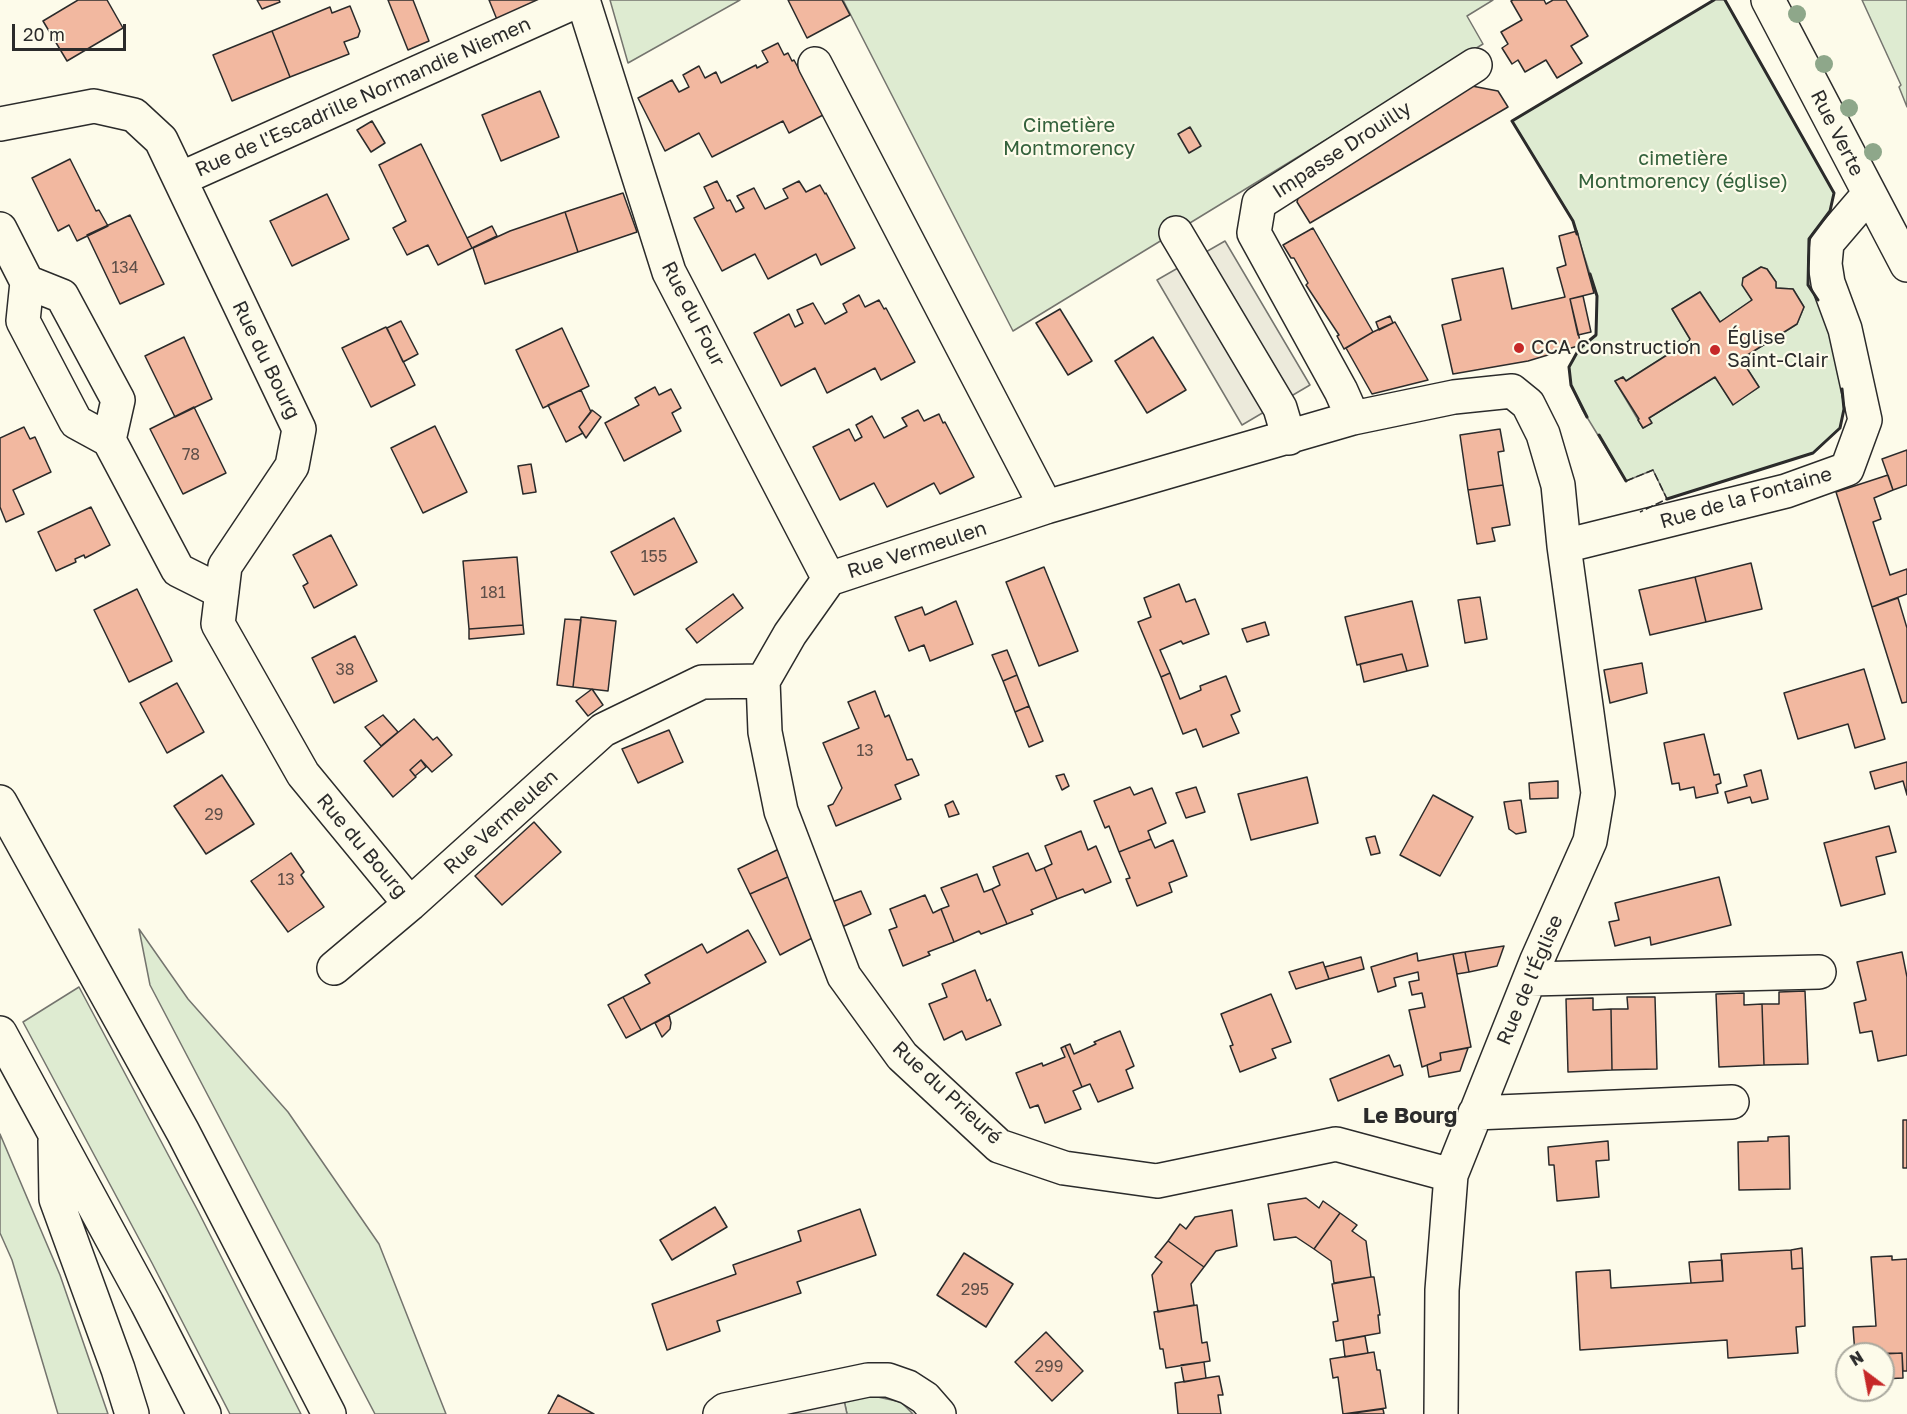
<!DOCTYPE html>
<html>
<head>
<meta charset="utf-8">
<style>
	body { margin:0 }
	#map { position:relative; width:1907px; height:1414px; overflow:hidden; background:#fdfbea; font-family:"Golos Text",sans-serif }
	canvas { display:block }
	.north { position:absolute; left:1835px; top:1342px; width:60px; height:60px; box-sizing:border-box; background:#fdfbea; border:2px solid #a9a89e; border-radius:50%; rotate:328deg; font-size:16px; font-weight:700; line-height:24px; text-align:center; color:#2b2b2b }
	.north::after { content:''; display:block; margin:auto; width:21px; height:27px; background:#c62828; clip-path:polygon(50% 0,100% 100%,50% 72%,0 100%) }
	.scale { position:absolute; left:12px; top:24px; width:114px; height:27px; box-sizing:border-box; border:3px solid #2b2b2b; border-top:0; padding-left:8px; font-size:18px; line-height:21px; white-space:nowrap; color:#2b2b2b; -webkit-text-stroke:4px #fdfbea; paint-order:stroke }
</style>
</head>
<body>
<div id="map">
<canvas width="1907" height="1414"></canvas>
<div class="north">N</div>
<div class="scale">20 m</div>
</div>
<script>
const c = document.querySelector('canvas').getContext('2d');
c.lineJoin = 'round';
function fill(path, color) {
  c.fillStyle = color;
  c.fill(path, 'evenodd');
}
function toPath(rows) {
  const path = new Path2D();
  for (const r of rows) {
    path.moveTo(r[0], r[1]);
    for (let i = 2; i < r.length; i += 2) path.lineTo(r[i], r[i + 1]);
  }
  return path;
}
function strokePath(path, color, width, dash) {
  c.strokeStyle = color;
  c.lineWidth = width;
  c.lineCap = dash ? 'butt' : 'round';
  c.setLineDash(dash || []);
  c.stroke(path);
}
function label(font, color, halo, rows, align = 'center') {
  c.font = font + ' "Golos Text",sans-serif';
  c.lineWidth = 4.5;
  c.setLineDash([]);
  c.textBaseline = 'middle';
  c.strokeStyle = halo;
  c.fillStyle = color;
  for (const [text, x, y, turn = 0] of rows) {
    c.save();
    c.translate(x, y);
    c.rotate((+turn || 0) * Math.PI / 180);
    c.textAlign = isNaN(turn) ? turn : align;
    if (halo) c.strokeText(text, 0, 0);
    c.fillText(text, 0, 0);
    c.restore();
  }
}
const green = toPath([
	[610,0,740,0,628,63,610,0],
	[843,0,1493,0,1467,16,1483,44,1013,331,843,0],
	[1714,0,1725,0,1834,193,1830,211,1809,239,1808,284,1827,314,1842,390,1844,409,1840,428,1813,453,1667,499,1653,470,1626,481,1582,409,1571,385,1569,367,1579,349,1596,335,1597,296,1573,221,1512,121,1714,0],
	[1761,267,1767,269,1776,282,1776,288,1793,289,1804,307,1797,324,1741,359,1759,387,1733,404,1715,377,1649,418,1651,423,1643,428,1615,381,1623,377,1626,381,1689,341,1690,339,1672,309,1700,292,1720,322,1752,300,1743,285,1743,278,1761,267],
	[1862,0,1907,0,1907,107,1899,87,1901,85,1862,0],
	[139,929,188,999,288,1112,379,1244,446,1414,375,1414,150,985,139,929],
	[79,987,198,1211,301,1414,230,1414,152,1263,23,1022,79,987],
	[0,1134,60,1275,108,1414,58,1414,12,1260,0,1233,0,1134],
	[873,1396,901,1402,913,1414,847,1414,844,1400,873,1396]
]);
fill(green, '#deebd1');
strokePath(green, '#74746e', 1.5);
const parking = toPath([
	[1225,241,1310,385,1242,425,1157,280,1225,241],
	[844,1400,847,1414,776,1414,844,1400]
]);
fill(parking, '#eceadb');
strokePath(parking, '#74746e', 1.5);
const building = toPath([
	[78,0,107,0,123,28,67,61,43,21,78,0],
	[257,0,279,0,280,2,262,9,257,0],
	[388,0,413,0,429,41,408,50,388,0],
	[489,0,548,0,498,22,489,0],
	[788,0,842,0,850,15,807,38,788,0],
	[1513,0,1544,0,1546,4,1553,0,1566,0,1588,36,1571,46,1582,63,1557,78,1546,60,1525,72,1518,60,1512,64,1502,48,1508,44,1501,32,1522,20,1511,1,1513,0],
	[350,6,360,31,358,37,344,42,349,54,290,77,272,31,330,7,332,13,350,6],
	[272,31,290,77,232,101,213,55,272,31],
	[778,43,784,55,788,53,792,61,794,60,823,115,789,133,783,121,712,157,699,133,665,151,638,98,672,80,679,92,689,87,683,75,699,66,705,78,716,72,721,83,756,65,757,68,768,62,762,51,778,43],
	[1472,86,1498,91,1508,107,1310,223,1297,202,1301,186,1472,86],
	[540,91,559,137,501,161,482,115,540,91],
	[372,121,385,143,371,152,357,130,372,121],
	[1190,127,1201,146,1189,153,1178,134,1190,127],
	[421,144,472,248,438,265,428,245,407,255,393,228,406,221,379,165,421,144],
	[70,159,96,211,99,210,108,226,77,241,69,225,58,231,32,178,70,159],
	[717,181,727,201,730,200,736,212,744,208,737,196,754,188,765,209,788,198,783,189,799,181,806,192,820,185,825,194,826,193,855,248,821,265,816,254,768,279,755,254,722,271,694,218,714,208,704,187,717,181],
	[623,193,637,232,578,252,565,212,623,193],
	[327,194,349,239,292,266,270,221,327,194],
	[565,212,578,252,485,284,473,248,510,231,565,212],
	[130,215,164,284,120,304,87,235,130,215],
	[492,226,497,236,472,248,467,238,492,226],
	[1313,228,1373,332,1344,349,1337,336,1339,335,1306,285,1308,283,1294,258,1291,258,1283,245,1313,228],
	[1577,231,1594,293,1570,299,1581,345,1528,361,1453,374,1442,325,1461,320,1452,279,1503,268,1512,309,1565,297,1557,268,1566,265,1559,236,1577,231],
	[1761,267,1767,269,1776,282,1776,288,1793,289,1804,307,1797,324,1741,359,1759,387,1733,405,1715,377,1649,418,1652,423,1643,428,1638,420,1639,419,1615,381,1623,377,1626,381,1689,341,1690,339,1672,309,1700,292,1720,322,1752,300,1742,285,1743,278,1761,267],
	[859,295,865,307,879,300,884,309,886,308,915,362,881,380,875,368,827,393,815,368,781,386,754,333,789,314,795,327,803,323,797,310,813,303,825,324,847,312,843,304,859,295],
	[1583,296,1591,332,1578,335,1570,299,1583,296],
	[1060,309,1092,361,1068,375,1036,323,1060,309],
	[1390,316,1393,323,1379,330,1376,322,1390,316],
	[401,321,418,354,403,362,387,328,401,321],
	[1395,322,1428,380,1372,394,1346,348,1373,332,1395,322],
	[386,327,415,385,371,407,342,348,386,327],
	[562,328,589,386,543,408,516,350,562,328],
	[184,337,212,399,175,417,145,356,184,337],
	[1153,337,1186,390,1147,413,1115,361,1153,337],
	[655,387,659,395,671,389,681,408,672,413,681,431,624,461,605,423,639,405,635,398,655,387],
	[581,390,591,412,579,427,583,433,566,442,548,405,581,390],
	[194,407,226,473,183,494,150,429,194,407],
	[592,410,601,417,586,438,579,427,592,410],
	[918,410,924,421,939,414,943,423,945,422,974,477,940,494,934,483,887,507,874,483,840,500,813,447,849,429,855,441,862,437,856,425,872,416,884,438,907,426,902,418,918,410],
	[435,426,467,492,423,513,391,448,435,426],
	[24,427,30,439,35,437,51,472,13,490,24,514,6,522,0,507,0,438,24,427],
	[1500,429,1504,451,1498,452,1503,485,1468,490,1460,435,1500,429],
	[1907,450,1907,485,1893,490,1882,459,1907,450],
	[531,464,536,492,523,494,518,466,531,464],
	[1888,475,1893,490,1874,498,1881,519,1873,522,1890,575,1907,569,1907,594,1872,607,1836,492,1888,475],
	[1503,485,1510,525,1492,528,1495,541,1477,544,1468,490,1503,485],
	[91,507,110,545,85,558,84,555,75,559,76,562,56,571,38,532,91,507],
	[674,518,697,562,634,595,611,552,674,518],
	[331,535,357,585,314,608,303,586,308,583,293,555,331,535],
	[517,557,523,625,469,629,463,561,517,557],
	[1751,563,1762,609,1706,622,1695,577,1751,563],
	[1044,567,1078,651,1039,666,1006,582,1044,567],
	[1695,577,1706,622,1650,635,1639,590,1695,577],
	[1179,584,1186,602,1195,599,1209,634,1183,644,1181,641,1160,650,1170,673,1161,677,1138,622,1151,617,1144,598,1179,584],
	[137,589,172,661,129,682,94,610,137,589],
	[733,594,743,608,697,643,686,629,733,594],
	[1480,597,1487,639,1465,643,1458,600,1480,597],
	[1898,598,1907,628,1907,702,1902,703,1872,607,1898,598],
	[956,601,973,644,930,661,924,645,909,651,895,617,922,607,925,615,956,601],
	[1412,601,1428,666,1407,671,1402,654,1357,665,1345,617,1412,601],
	[581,617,616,621,608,691,573,687,581,617],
	[565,619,581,620,573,687,557,685,565,619],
	[1265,622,1269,635,1247,642,1242,629,1265,622],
	[523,625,524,634,469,639,469,629,523,625],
	[355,636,377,681,334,703,312,658,355,636],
	[1007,650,1017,675,1003,681,992,655,1007,650],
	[1402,654,1407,671,1364,682,1360,664,1402,654],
	[1642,663,1647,693,1610,703,1604,670,1642,663],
	[1864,669,1885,739,1855,748,1848,724,1798,739,1784,693,1864,669],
	[1170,673,1180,699,1201,690,1200,686,1226,676,1240,711,1231,715,1239,733,1203,747,1196,729,1183,734,1161,677,1170,673],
	[1017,675,1029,706,1015,712,1003,681,1017,675],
	[177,683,204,732,167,753,140,703,177,683],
	[592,689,603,705,588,716,576,701,592,689],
	[875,691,885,717,889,715,907,760,912,759,919,775,895,785,901,799,836,826,828,806,833,804,842,788,823,743,859,728,848,702,875,691],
	[1029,706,1043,741,1029,747,1015,712,1029,706],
	[383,715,398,732,381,746,365,727,383,715],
	[414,719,433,740,437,737,452,755,432,772,421,760,410,770,416,777,393,797,364,761,414,719],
	[669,730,683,762,638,783,622,749,669,730],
	[1704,734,1714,775,1719,774,1721,783,1716,785,1718,793,1696,798,1694,787,1680,790,1679,783,1672,784,1664,743,1704,734],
	[421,760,426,767,415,776,410,770,421,760],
	[1907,762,1907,795,1903,781,1875,789,1870,772,1907,762],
	[1761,770,1768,799,1752,803,1750,797,1728,803,1725,792,1747,786,1744,775,1761,770],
	[1064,774,1069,786,1062,790,1056,776,1064,774],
	[222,775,254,824,206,854,174,806,222,775],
	[1307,777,1318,823,1251,840,1238,794,1307,777],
	[1558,781,1558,798,1530,799,1529,783,1558,781],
	[1130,787,1134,795,1152,788,1166,823,1148,831,1151,839,1119,852,1109,826,1105,828,1094,801,1130,787],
	[1196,787,1205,812,1186,818,1176,793,1196,787],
	[1433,795,1473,817,1440,876,1400,855,1433,795],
	[1521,800,1526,832,1516,834,1509,829,1504,802,1521,800],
	[953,801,959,814,949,817,945,805,953,801],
	[534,822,561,852,502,905,475,876,534,822],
	[1889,826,1896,852,1876,857,1885,894,1841,906,1824,843,1889,826],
	[1081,831,1088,850,1096,846,1111,882,1085,893,1083,889,1057,899,1044,868,1052,864,1045,846,1081,831],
	[1375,836,1380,853,1371,855,1366,838,1375,836],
	[1151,839,1155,848,1173,840,1187,876,1169,883,1172,892,1137,906,1126,879,1130,878,1119,852,1151,839],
	[781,848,792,875,750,894,738,869,781,848],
	[291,853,304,872,301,875,324,907,288,932,251,881,291,853],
	[1028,853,1036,871,1044,868,1057,899,1031,910,1033,914,1007,924,992,889,1000,885,993,867,1028,853],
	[977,874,984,892,992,889,1007,924,981,934,979,931,954,942,941,909,949,906,941,888,977,874],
	[792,875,816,936,780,955,750,894,792,875],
	[1719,877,1731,925,1651,945,1650,937,1615,946,1609,922,1619,920,1615,903,1719,877],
	[861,891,871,914,842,927,832,902,861,891],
	[925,895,933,913,941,909,954,942,928,952,930,955,903,966,889,930,897,927,890,909,925,895],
	[748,930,766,962,641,1030,623,997,650,983,645,975,702,944,707,953,748,930],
	[1504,946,1497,966,1469,972,1465,952,1504,946],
	[1465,952,1469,972,1457,974,1453,954,1465,952],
	[1902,952,1907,977,1907,1055,1878,1061,1872,1031,1860,1033,1854,1003,1866,1000,1857,962,1902,952],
	[1417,953,1418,961,1453,954,1471,1047,1440,1053,1441,1060,1422,1067,1409,1010,1425,1007,1422,993,1412,995,1409,982,1419,980,1418,972,1394,978,1396,986,1378,992,1371,967,1417,953],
	[1361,957,1364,969,1329,979,1325,967,1361,957],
	[1323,962,1329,979,1296,989,1289,972,1323,962],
	[975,970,987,1001,990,999,1001,1025,966,1040,962,1031,944,1040,929,1004,947,997,942,984,975,970],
	[1805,991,1808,1064,1764,1065,1762,1004,1779,1004,1779,992,1805,991],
	[1744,993,1744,1005,1762,1004,1764,1065,1719,1067,1716,994,1744,993],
	[1271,994,1291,1042,1272,1049,1276,1058,1240,1072,1230,1046,1233,1045,1221,1014,1271,994],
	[623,997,641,1030,626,1038,608,1005,623,997],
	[1627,997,1655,997,1657,1069,1612,1070,1611,1009,1628,1009,1627,997],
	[1593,998,1593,1010,1611,1009,1612,1070,1568,1072,1566,999,1593,998],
	[669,1015,671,1023,670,1029,662,1037,655,1023,669,1015],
	[1120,1031,1134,1066,1126,1070,1133,1088,1098,1102,1090,1084,1082,1087,1065,1046,1070,1044,1074,1054,1096,1044,1094,1042,1120,1031],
	[1065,1046,1082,1087,1073,1091,1081,1109,1045,1123,1038,1105,1030,1108,1016,1073,1042,1063,1043,1066,1065,1057,1061,1048,1065,1046],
	[1468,1048,1460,1071,1429,1077,1427,1065,1441,1060,1440,1053,1468,1048],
	[1389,1055,1394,1067,1400,1065,1403,1075,1338,1101,1330,1079,1389,1055],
	[1903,1120,1907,1120,1907,1168,1903,1168,1903,1120],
	[1789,1136,1790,1189,1739,1190,1738,1142,1768,1141,1768,1137,1789,1136],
	[1608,1141,1609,1160,1596,1161,1599,1197,1557,1201,1554,1165,1549,1165,1548,1147,1608,1141],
	[1306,1198,1319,1208,1323,1201,1340,1213,1314,1249,1296,1237,1274,1240,1268,1204,1306,1198],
	[715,1207,727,1227,672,1260,660,1240,715,1207],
	[860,1209,876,1255,797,1282,801,1293,717,1321,720,1331,667,1350,652,1304,736,1274,733,1265,801,1241,798,1231,860,1209],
	[1232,1210,1237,1246,1216,1251,1204,1267,1168,1241,1180,1224,1186,1229,1195,1217,1232,1210],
	[1340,1213,1357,1225,1352,1231,1366,1241,1371,1277,1334,1283,1331,1261,1314,1249,1340,1213],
	[1168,1241,1204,1267,1191,1284,1194,1305,1158,1312,1152,1275,1162,1262,1155,1257,1168,1241],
	[1802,1248,1803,1268,1792,1269,1791,1250,1802,1248],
	[1791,1250,1792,1269,1803,1268,1805,1326,1796,1327,1798,1353,1728,1358,1727,1340,1580,1350,1576,1272,1610,1270,1611,1288,1723,1281,1721,1254,1791,1250],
	[964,1253,1013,1284,986,1327,937,1295,964,1253],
	[1892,1256,1892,1260,1907,1259,1907,1371,1903,1371,1902,1353,1855,1354,1853,1327,1876,1326,1871,1257,1892,1256],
	[1722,1260,1723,1281,1691,1283,1689,1262,1722,1260],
	[1371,1277,1374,1277,1380,1315,1378,1315,1380,1333,1336,1341,1333,1322,1338,1321,1332,1284,1371,1277],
	[1197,1305,1202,1343,1207,1342,1210,1361,1166,1368,1163,1349,1160,1349,1154,1312,1197,1305],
	[1046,1332,1083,1371,1052,1401,1015,1362,1046,1332],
	[1365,1336,1368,1353,1345,1357,1343,1340,1365,1336],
	[1374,1352,1377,1370,1380,1370,1386,1408,1343,1414,1338,1377,1333,1378,1330,1359,1374,1352],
	[1902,1353,1903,1378,1883,1379,1883,1354,1902,1353],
	[1204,1362,1206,1378,1184,1382,1181,1365,1204,1362],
	[1219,1376,1223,1395,1218,1395,1221,1414,1178,1414,1175,1383,1219,1376],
	[558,1395,594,1414,548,1414,558,1395],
	[1383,1409,1384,1414,1347,1414,1383,1409]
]);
fill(building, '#f2b8a0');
strokePath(building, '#2b2b2b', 1.5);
const minor = toPath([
	[583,0,669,272,829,579],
	[1768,0,1907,265],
	[815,64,1046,507],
	[0,124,94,106,134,115,161,140,299,429,292,466,225,566,218,624,303,774,410,904],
	[180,179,579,0],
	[0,229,27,282,23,321,76,422,109,440,178,570,222,592],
	[1176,233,1280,408,1289,438],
	[27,282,62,296,118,400,109,440],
	[1353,418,1341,391,1254,233,1259,203,1475,65],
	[1564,546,1786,491,1847,469,1865,420,1845,329,1828,283,1825,264,1827,243,1869,194],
	[763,681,790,634,829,579,1046,507,1353,418,1454,397,1512,391,1528,404,1543,434,1558,485,1564,546,1598,793,1590,841,1537,960,1451,1175,1442,1290,1441,1414],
	[763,681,765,732,781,811,844,976,902,1056,999,1146,1064,1168,1157,1181,1336,1144,1451,1175],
	[334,968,410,904,603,730,702,682,763,681],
	[1530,979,1819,972],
	[1475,1113,1732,1102],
	[720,1414,725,1410,868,1380,888,1380,908,1387,925,1398,939,1414]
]);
const highway = toPath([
	[0,802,183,1132,329,1414],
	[0,1033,147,1303,204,1414],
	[55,1141,56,1199,118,1369,132,1414]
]);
strokePath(minor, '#2b2b2b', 36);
strokePath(highway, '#2b2b2b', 36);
strokePath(minor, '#fdfbea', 33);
strokePath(highway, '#fdfbea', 33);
strokePath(toPath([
	[1626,481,1653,470,1667,499,1640,512]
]), '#2b2b2b', 1.5, [8, 3]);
strokePath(toPath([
	[1725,0,1834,193,1830,211,1809,239,1808,285,1818,300],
	[1577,234,1573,221,1512,121,1714,0],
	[1587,417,1571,385,1569,367,1579,349,1596,335,1597,296,1590,274],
	[1599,435,1626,481],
	[1667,499,1813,453,1840,428,1844,409,1842,389]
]), '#2b2b2b', 3);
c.fillStyle = '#8ea78a';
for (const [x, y] of [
	[1797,14],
	[1824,64],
	[1849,108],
	[1873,152]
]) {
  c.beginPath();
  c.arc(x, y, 9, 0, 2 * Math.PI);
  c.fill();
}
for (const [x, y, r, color] of [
	[1519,348,6,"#c62828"],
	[1715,350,6,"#c62828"]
]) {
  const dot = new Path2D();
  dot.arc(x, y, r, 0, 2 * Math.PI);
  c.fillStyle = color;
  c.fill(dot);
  strokePath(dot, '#fdfbea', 2);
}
label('16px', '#5d4e48', null, [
	["134",125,268],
	["78",191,455],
	["155",654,557],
	["181",493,593],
	["38",345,670],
	["13",865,751],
	["29",214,815],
	["13",286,880],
	["295",975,1290],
	["299",1049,1367]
]);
label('20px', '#2b2b2b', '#fdfbea', [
	["Rue de l'Escadrille Normandie Niemen",363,97,-24],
	["Rue Verte",1837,133,63],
	["Impasse Drouilly",1342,150,-33],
	["Rue du Four",693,314,63],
	["Rue du Bourg",266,360,64],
	["Rue de la Fontaine",1746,498,-16],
	["Rue Vermeulen",917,550,-18],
	["Rue Vermeulen",501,822,-42],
	["Rue du Bourg",362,846,50],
	["Rue de l'Église",1530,980,-67],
	["Rue du Prieuré",947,1093,43]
]);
label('20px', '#34623c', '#fdfbea', [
	["Cimetière",1069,126],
	["Montmorency",1069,149],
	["cimetière",1683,159],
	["Montmorency (église)",1683,182]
]);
label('20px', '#2b2b2b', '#fdfbea', [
	["Église",1727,338],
	["Saint-Clair",1727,361],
	["CCA Construction",1531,348]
], 'left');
label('bold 22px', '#2b2b2b', '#fdfbea', [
	["Le Bourg",1410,1116]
]);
</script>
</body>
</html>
